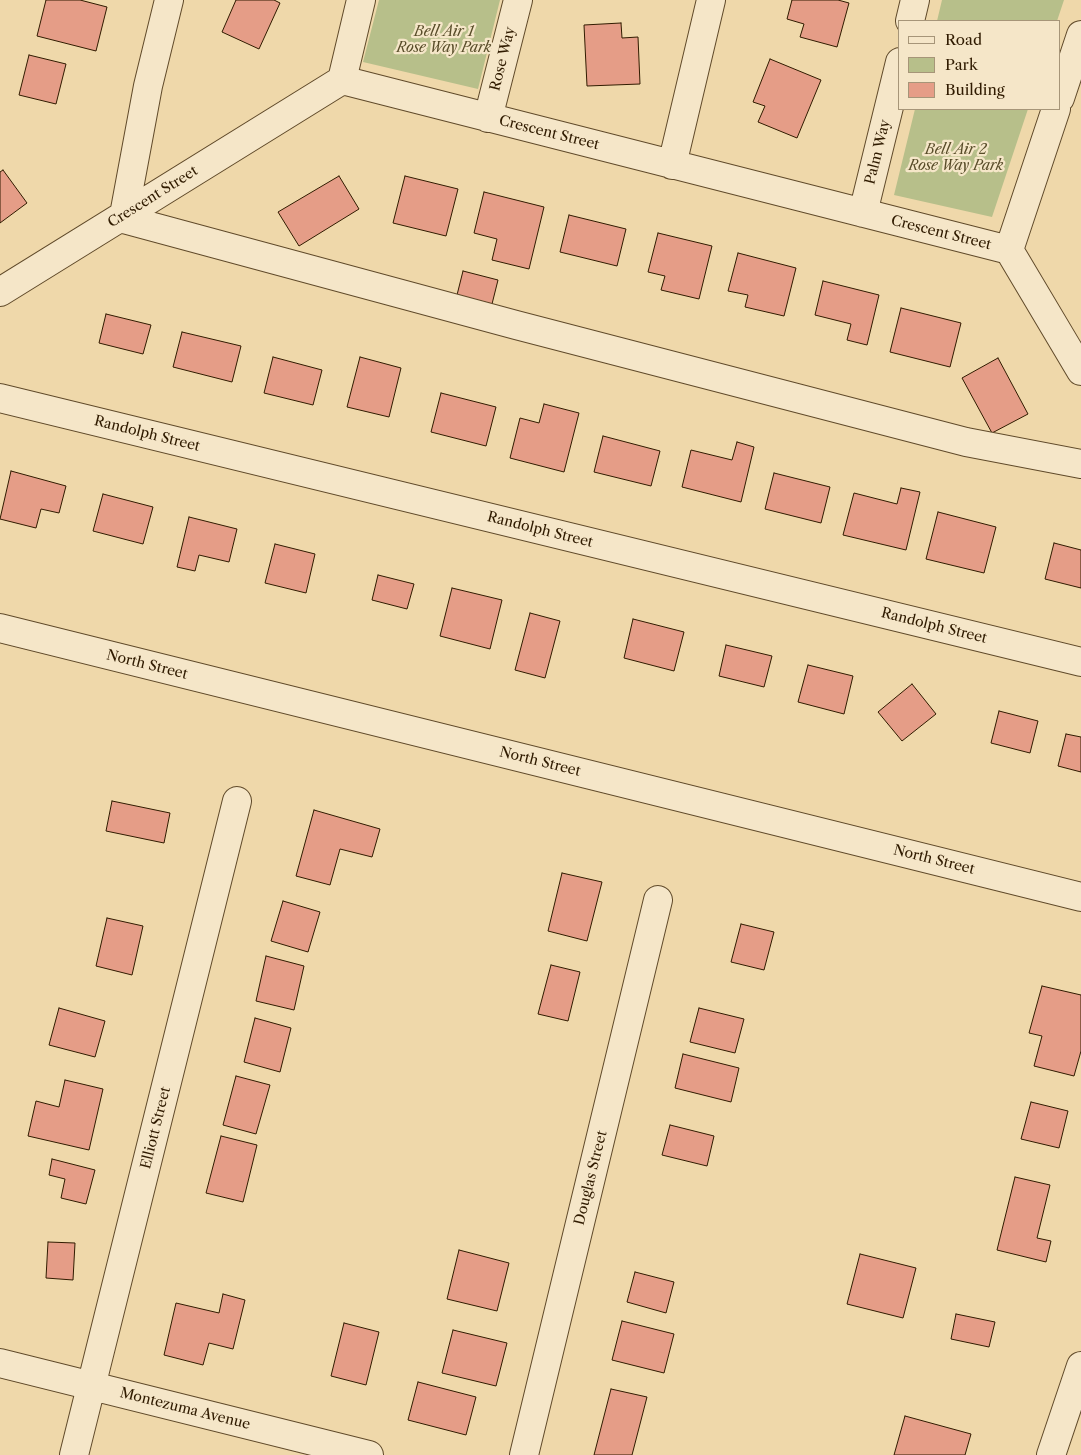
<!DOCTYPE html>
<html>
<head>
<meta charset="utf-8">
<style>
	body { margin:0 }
	#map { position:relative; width:1081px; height:1455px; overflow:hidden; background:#efd8aa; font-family:"Libre Caslon Text",serif }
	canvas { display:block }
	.legend { position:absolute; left:898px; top:20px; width:162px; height:90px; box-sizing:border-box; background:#f5e6c8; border:1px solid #a69578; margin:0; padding:6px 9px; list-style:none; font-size:15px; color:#301b00 }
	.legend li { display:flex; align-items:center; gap:10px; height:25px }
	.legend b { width:25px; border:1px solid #a69578 }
</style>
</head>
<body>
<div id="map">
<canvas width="1081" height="1455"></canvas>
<ul class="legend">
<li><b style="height:6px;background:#f5e6c8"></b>Road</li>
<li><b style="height:14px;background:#b7bf8a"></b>Park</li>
<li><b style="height:14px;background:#e59d87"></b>Building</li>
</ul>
</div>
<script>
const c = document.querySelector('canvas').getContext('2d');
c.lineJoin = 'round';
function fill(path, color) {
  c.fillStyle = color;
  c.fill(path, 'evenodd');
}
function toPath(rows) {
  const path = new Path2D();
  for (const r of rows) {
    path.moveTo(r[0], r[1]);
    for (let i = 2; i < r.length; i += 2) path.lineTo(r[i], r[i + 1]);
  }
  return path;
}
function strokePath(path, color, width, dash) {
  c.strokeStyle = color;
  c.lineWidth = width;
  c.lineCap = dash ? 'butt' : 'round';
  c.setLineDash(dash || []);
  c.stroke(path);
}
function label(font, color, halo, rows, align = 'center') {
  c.font = font + ' "Libre Caslon Text",serif';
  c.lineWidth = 4.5;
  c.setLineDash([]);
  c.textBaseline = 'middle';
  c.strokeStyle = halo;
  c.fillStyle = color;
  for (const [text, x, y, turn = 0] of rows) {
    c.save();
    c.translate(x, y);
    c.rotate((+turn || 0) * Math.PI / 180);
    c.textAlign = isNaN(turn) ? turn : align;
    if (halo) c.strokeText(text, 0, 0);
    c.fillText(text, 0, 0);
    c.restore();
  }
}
fill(toPath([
	[379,0,500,0,478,89,363,62],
	[942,0,1064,0,1057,21,937,21],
	[915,109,1028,109,992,217,894,195]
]), '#b7bf8a');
const building = toPath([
	[46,0,80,0,107,7,96,51,37,36,46,0],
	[236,0,274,0,280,3,259,49,222,32,236,0],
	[792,0,838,0,849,3,837,47,800,37,804,24,787,19,792,0],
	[621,23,622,38,638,37,640,84,587,86,584,25,621,23],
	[29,55,66,64,56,104,19,95,29,55],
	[770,59,821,80,797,138,758,122,765,106,753,102,770,59],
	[3,170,27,203,0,223,0,172,3,170],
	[339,176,359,209,299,246,278,212,339,176],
	[405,176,458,189,446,236,393,223,405,176],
	[484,192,544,207,529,269,492,260,497,239,474,233,484,192],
	[569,215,626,229,617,266,560,252,569,215],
	[658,233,712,246,699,299,661,290,665,276,648,272,658,233],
	[738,253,796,268,784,316,745,307,748,295,728,291,738,253],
	[463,271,498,280,492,304,457,295,463,271],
	[823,281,879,295,867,345,847,340,851,324,815,315,823,281],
	[901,308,961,323,950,367,890,352,901,308],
	[106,314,151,325,143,354,99,343,106,314],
	[182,332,241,346,232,382,173,367,182,332],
	[273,357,322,370,313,405,264,393,273,357],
	[360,357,401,368,389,417,347,407,360,357],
	[998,358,1028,414,992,433,962,378,998,358],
	[441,393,496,407,486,446,431,432,441,393],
	[544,404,579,413,564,472,510,458,520,418,539,423,544,404],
	[603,436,660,451,651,486,594,472,603,436],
	[737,442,754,447,741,502,682,487,691,450,732,460,737,442],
	[11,471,66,486,59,513,41,509,36,528,0,519,11,471],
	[774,473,830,487,821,523,765,509,774,473],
	[901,488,920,492,906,550,843,535,854,493,897,504,901,488],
	[103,494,153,507,143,544,93,531,103,494],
	[938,512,996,527,984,573,926,559,938,512],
	[189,517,237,529,229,562,199,555,195,571,177,567,189,517],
	[1054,543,1081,550,1081,588,1045,579,1054,543],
	[275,544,315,554,306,593,265,583,275,544],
	[378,575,414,584,407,609,372,600,378,575],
	[452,588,502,600,490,649,440,636,452,588],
	[530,613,560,621,545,678,515,670,530,613],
	[633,619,684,632,674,671,624,658,633,619],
	[726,645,772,656,764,687,719,676,726,645],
	[808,665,853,676,844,714,798,702,808,665],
	[912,684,936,714,902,741,878,712,912,684],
	[999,711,1038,721,1030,753,991,743,999,711],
	[1066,734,1081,737,1081,772,1058,766,1066,734],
	[112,801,170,813,164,843,106,831,112,801],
	[314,810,380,829,372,857,340,849,330,885,296,876,314,810],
	[562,873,602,882,587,941,548,931,562,873],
	[283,901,320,912,308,952,271,941,283,901],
	[107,918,143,926,132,975,96,966,107,918],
	[741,924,774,932,764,970,731,962,741,924],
	[266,956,304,966,294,1010,256,1001,266,956],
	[551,965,580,972,568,1021,538,1014,551,965],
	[1042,986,1081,995,1081,1051,1074,1076,1034,1066,1042,1036,1029,1033,1042,986],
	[59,1008,105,1021,95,1057,49,1045,59,1008],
	[699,1008,744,1019,735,1053,690,1042,699,1008],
	[255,1018,291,1028,280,1072,244,1062,255,1018],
	[683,1054,739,1068,731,1102,675,1088,683,1054],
	[236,1076,270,1085,256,1134,223,1125,236,1076],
	[65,1080,103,1089,89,1150,28,1136,36,1101,59,1107,65,1080],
	[1031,1102,1068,1111,1059,1148,1021,1139,1031,1102],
	[670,1125,714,1136,707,1166,662,1155,670,1125],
	[221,1136,257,1145,243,1202,206,1193,221,1136],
	[52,1159,95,1170,86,1204,61,1198,65,1179,49,1175,52,1159],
	[1015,1177,1050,1185,1037,1238,1051,1241,1046,1262,997,1250,1015,1177],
	[48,1242,75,1243,73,1280,46,1278,48,1242],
	[459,1250,509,1263,497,1311,447,1299,459,1250],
	[860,1254,916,1268,903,1318,847,1304,860,1254],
	[635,1272,674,1282,666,1313,627,1302,635,1272],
	[223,1294,245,1300,233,1349,209,1343,203,1365,164,1355,176,1303,219,1313,223,1294],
	[956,1314,995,1322,989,1347,951,1339,956,1314],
	[622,1321,674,1334,664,1373,612,1360,622,1321],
	[344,1323,379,1332,366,1385,331,1376,344,1323],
	[453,1330,507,1343,496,1386,442,1373,453,1330],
	[418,1382,476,1397,466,1435,408,1420,418,1382],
	[611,1389,647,1397,632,1455,594,1455,611,1389],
	[905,1416,971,1434,965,1455,894,1455,905,1416]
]);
fill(building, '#e59d87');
strokePath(building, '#301b00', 1);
const minor = toPath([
	[910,21,915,0],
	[342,80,361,0],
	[1060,98,1081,35],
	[488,118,518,0],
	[672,165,711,0],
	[863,213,900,62],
	[124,215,148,86,169,0],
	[120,218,516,325,966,442,1081,464],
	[1009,250,1056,109],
	[0,292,342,80,1009,250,1081,371],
	[0,398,1081,662],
	[0,628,1081,897],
	[0,1363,369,1455],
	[74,1455,237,801],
	[524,1455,658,900],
	[1051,1455,1081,1366]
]);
strokePath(minor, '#604a2a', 30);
strokePath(minor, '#f5e6c8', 28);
label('italic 14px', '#584c29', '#f5e6c8', [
	["Bell Air 1",444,32],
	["Rose Way Park",444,48],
	["Bell Air 2",956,150],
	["Rose Way Park",956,166]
]);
label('14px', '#301b00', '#f5e6c8', [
	["Rose Way",503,59,-76],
	["Crescent Street",549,133,14],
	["Palm Way",878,152,-76],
	["Crescent Street",153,197,-32],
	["Crescent Street",941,233,14],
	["Randolph Street",147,434,14],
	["Randolph Street",540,530,14],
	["Randolph Street",934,626,14],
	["North Street",147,665,14],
	["North Street",540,762,14],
	["North Street",934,860,14],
	["Elliott Street",156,1128,-76],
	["Douglas Street",591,1178,-76],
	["Montezuma Avenue",185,1409,14]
]);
</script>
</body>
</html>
